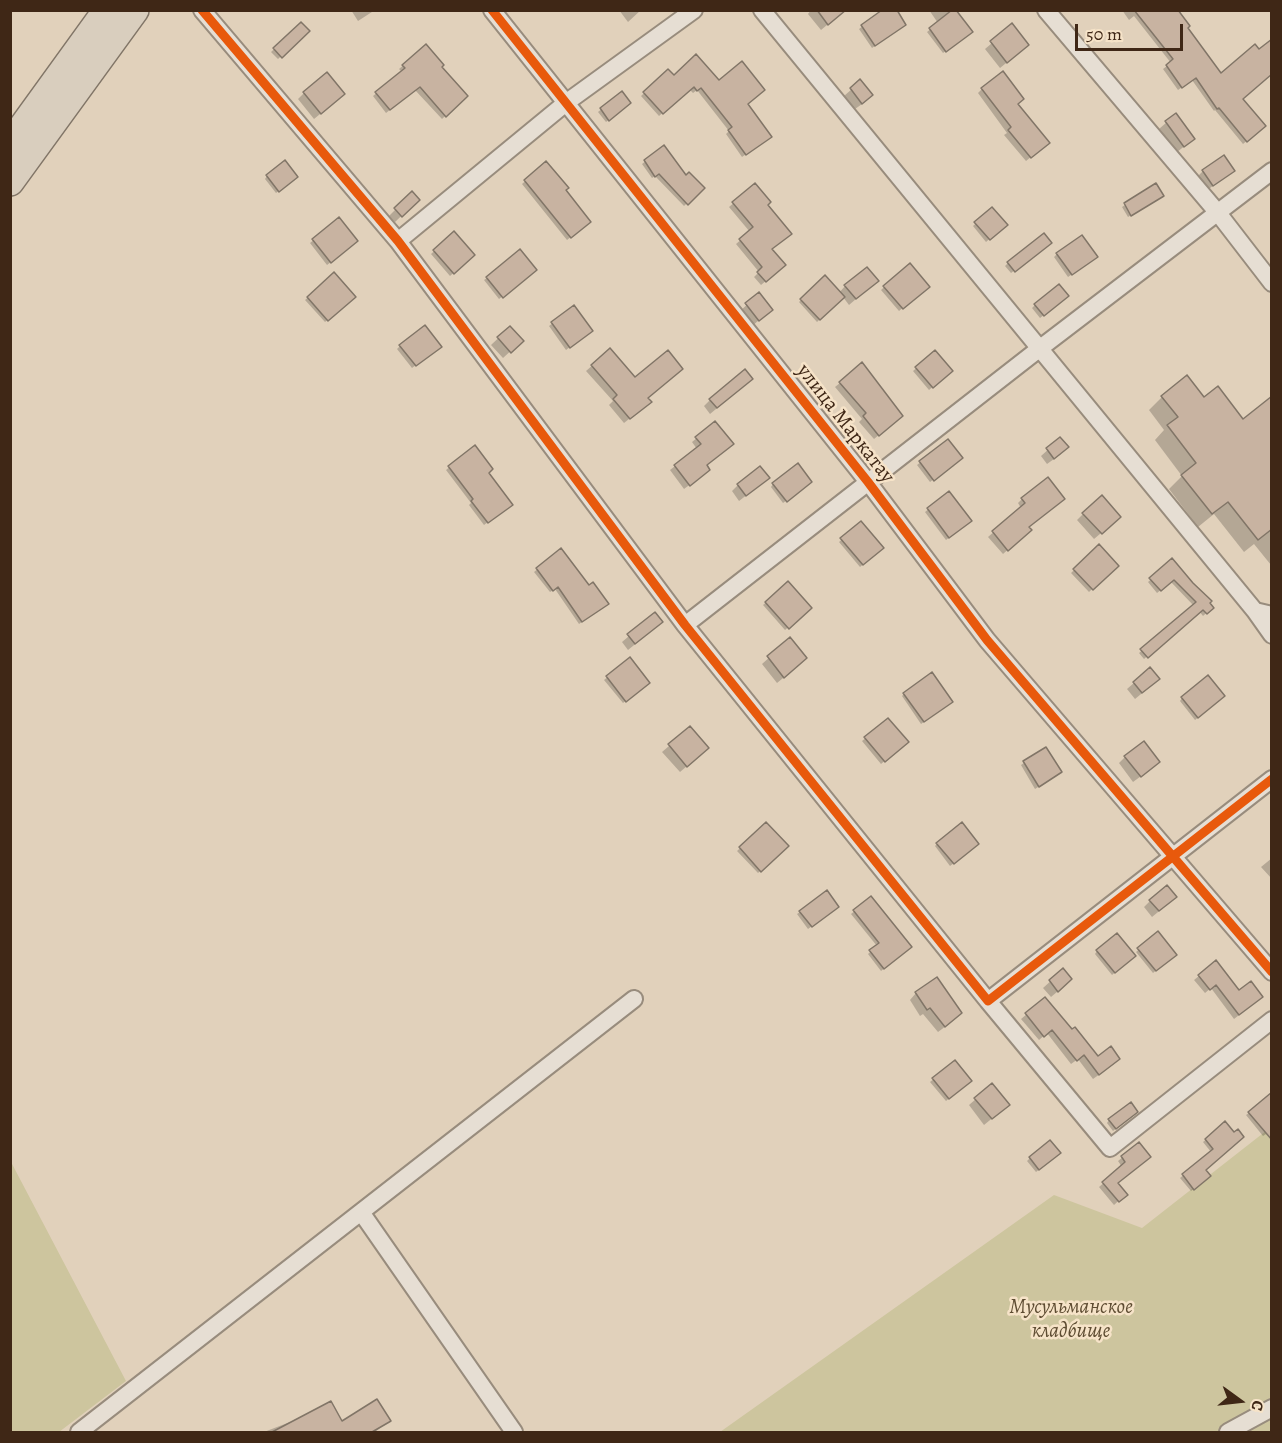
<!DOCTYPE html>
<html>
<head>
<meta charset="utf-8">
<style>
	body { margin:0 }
	#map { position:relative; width:1282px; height:1443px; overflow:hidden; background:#e1d1bb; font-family:Alegreya,serif }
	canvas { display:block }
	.frame { position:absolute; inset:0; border:12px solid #3f2716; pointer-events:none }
	.north { position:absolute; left:1210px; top:1371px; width:60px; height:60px; -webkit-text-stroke:4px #f6e3c8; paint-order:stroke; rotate:105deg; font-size:16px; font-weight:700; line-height:24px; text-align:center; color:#3f2716 }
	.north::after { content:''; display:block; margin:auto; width:21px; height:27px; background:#3f2716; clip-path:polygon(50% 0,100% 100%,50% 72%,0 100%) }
	.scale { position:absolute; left:1075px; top:24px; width:108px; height:27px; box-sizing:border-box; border:3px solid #3f2716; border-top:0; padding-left:8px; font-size:18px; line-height:21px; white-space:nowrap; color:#3f2716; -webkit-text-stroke:4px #f6e3c8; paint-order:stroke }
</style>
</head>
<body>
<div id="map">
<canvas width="1282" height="1443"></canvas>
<div class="frame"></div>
<div class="north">С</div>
<div class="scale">50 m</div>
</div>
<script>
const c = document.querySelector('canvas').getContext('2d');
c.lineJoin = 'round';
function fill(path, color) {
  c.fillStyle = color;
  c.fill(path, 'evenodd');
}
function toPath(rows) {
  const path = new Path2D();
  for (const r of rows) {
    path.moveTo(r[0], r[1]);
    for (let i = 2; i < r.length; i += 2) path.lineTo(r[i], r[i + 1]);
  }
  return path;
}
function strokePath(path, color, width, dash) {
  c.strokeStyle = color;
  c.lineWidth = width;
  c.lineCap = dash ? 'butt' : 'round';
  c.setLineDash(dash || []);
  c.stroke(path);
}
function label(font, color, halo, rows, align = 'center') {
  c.font = font + ' Alegreya,serif';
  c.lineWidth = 5;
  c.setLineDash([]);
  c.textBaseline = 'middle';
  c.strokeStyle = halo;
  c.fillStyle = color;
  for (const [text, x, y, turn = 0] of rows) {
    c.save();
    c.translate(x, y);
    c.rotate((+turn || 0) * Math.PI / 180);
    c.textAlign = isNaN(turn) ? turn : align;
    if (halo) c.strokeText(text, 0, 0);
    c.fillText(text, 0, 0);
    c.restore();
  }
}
fill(toPath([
	[1271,1127,1271,1432,720,1432,1054,1195,1142,1228],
	[11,1162,126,1381,59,1432,11,1432]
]), '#cdc59e');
fill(toPath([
	[351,10,375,10,358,21],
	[619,10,641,10,628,22],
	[811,10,845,10,821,30,808,14],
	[885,10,902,27,872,48,859,29],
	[929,10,954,10,968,35,943,53,927,32,938,23],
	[1122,10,1176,10,1186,28,1221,75,1272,41,1272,74,1241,99,1261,129,1243,144,1215,110,1214,111,1192,80,1178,90,1163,69,1171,63,1134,16,1129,20],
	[301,24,308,31,278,59,271,52],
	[1012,26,1021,51,1000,68,985,49],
	[426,46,440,67,466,96,442,119,415,90,386,113,373,96,402,72,399,69],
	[668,71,673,77,719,82,766,140,742,157,726,134,729,131,697,90,693,93,689,89,659,116,641,96],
	[860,82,865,102,855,109,844,96],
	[982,89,1016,105,1043,147,1026,161,1004,135,1007,133,978,93],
	[304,93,336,101,314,119,298,99],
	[621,93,626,106,606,122,598,112],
	[1175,115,1186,145,1177,152,1159,129],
	[664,147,686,177,703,188,684,206,655,176,652,178,642,164],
	[546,163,586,225,567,240,522,184],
	[1203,171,1233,171,1206,191,1197,177],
	[267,176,294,179,276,193,265,179],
	[755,185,766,205,771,250,780,269,761,285,754,277,759,272,736,244,750,232,729,207],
	[1156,185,1159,198,1128,217,1122,207],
	[412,193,418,200,395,222,389,216],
	[992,209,1005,225,986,242,973,226],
	[339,219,354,244,327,265,310,243],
	[454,233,473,255,450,276,431,254],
	[1048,245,1011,273,1005,266,1008,263],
	[1057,254,1093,260,1068,277,1054,257],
	[909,265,928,286,899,311,881,290],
	[533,272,499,299,484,280,487,278],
	[334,275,353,297,325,322,305,300],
	[825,278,839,293,845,286,870,287,849,305,843,297,817,322,799,302],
	[759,294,764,316,752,326,740,311],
	[1064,299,1040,318,1032,308,1035,305],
	[574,307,588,333,566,350,549,326],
	[509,328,515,347,503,358,491,345],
	[400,346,437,349,412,368,397,349],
	[610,350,647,398,644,407,624,423,609,405,613,401,586,371],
	[935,352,951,371,929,390,913,371],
	[840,383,897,420,874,439,859,422,862,419,835,387],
	[745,385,710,414,704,406,710,400],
	[1162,397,1204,399,1243,421,1272,401,1271,565,1254,544,1244,552,1214,514,1198,527,1169,489,1182,476,1155,440,1164,430,1149,410],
	[715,423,704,474,684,489,670,470,697,449,692,442],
	[1060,439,1061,454,1047,464,1041,456],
	[948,441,958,461,930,482,917,465],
	[474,447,508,507,484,525,469,505,471,503,446,470],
	[1048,479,1025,534,1003,554,988,537,1021,508,1018,503,1022,499],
	[761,484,739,501,732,491,738,485],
	[773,484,808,485,783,503,771,487],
	[949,493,967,524,946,540,925,512],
	[1083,514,1113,523,1094,539,1077,520],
	[861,523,879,551,860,567,839,542],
	[1099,546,1117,565,1089,592,1071,573],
	[561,550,604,607,579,624,555,589,550,592,534,572],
	[1172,561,1212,608,1203,616,1199,611,1144,659,1139,653,1194,606,1171,582,1157,593,1148,582],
	[788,583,810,608,785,630,763,605],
	[655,614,655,628,628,650,622,642],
	[790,639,799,665,777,683,762,664],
	[629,660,645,685,623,703,604,680],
	[1150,669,1152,685,1135,699,1127,689],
	[904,694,948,704,921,724,902,696],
	[1182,698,1221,699,1195,720,1180,701],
	[888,720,907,742,881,764,862,741],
	[690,728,701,754,680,772,662,752],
	[1045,749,1057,775,1035,789,1021,765],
	[1125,757,1152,768,1133,782,1119,763],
	[766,824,787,846,758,873,737,851],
	[937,844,975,847,950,866,935,846],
	[1272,858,1272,879,1261,867],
	[871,898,908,949,881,971,868,954,877,946,851,914],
	[1150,901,1169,903,1152,917,1144,907],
	[835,909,808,929,797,914,800,912],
	[1158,933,1172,957,1153,973,1136,952],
	[1097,951,1131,959,1112,975,1095,954],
	[1215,963,1239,992,1257,1001,1234,1019,1211,988,1205,993,1194,980],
	[1063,970,1064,986,1051,997,1043,988],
	[916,993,954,1020,938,1032,923,1014,920,1016,910,1000],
	[1045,999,1072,1031,1098,1058,1114,1064,1093,1079,1078,1059,1071,1064,1047,1033,1039,1040,1021,1019],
	[955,1062,967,1083,946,1101,930,1082],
	[992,1085,1001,1111,984,1125,969,1105],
	[1249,1113,1272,1130,1263,1136,1246,1115],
	[1134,1115,1113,1131,1107,1123,1109,1120],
	[1225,1123,1204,1170,1206,1179,1191,1191,1180,1178,1211,1152,1203,1142],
	[1139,1144,1117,1184,1126,1194,1114,1205,1099,1187,1122,1167,1118,1161],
	[1056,1156,1036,1172,1027,1161,1030,1158],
	[389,1421,375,1432,264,1432,290,1422,291,1424,341,1423]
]), '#0003');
const building = toPath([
	[817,10,846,10,828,25,817,10],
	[882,10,897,10,906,25,875,46,861,25,882,10],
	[952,10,956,10,973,32,946,52,929,28,952,10],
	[1134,10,1178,10,1190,26,1188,28,1221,73,1255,44,1259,49,1272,39,1272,74,1243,99,1266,126,1247,142,1219,108,1217,109,1196,78,1182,88,1166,65,1173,59,1134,10],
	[301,22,310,31,282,58,273,48,301,22],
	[1012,23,1029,45,1007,63,990,41,1012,23],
	[426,44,444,65,442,67,468,96,446,117,420,87,390,110,375,92,405,68,402,65,426,44],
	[696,54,719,80,742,61,765,90,748,104,772,137,746,155,728,130,732,127,701,88,697,91,694,87,663,114,643,92,668,69,674,75,696,54],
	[1003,71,1024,99,1018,104,1050,143,1031,158,1008,130,1011,127,981,88,1003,71],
	[327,72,345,94,321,114,303,92,327,72],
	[860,79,873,95,862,104,850,88,860,79],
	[622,91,631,103,609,121,600,108,622,91],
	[1176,113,1195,139,1184,147,1165,121,1176,113],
	[664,145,686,175,689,172,705,188,688,205,659,174,655,177,644,160,664,145],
	[1224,155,1235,171,1213,186,1202,170,1224,155],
	[285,160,298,177,279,192,266,175,285,160],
	[546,161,569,188,566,190,591,222,571,238,524,180,546,161],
	[755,183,771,202,768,205,792,234,772,249,786,265,766,282,757,272,762,267,739,239,753,227,732,202,755,183],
	[1156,183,1164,196,1131,216,1124,203,1156,183],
	[412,191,420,200,402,217,394,208,412,191],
	[992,207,1008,225,990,240,974,222,992,207],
	[339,217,358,241,331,263,312,239,339,217],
	[454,231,475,255,454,274,433,250,454,231],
	[1044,233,1052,243,1015,272,1007,262,1044,233],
	[1082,235,1098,257,1072,275,1056,253,1082,235],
	[520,249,537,270,503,298,486,277,520,249],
	[910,263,930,287,903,309,883,286,910,263],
	[867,267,879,281,856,299,844,285,867,267],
	[334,272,356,297,328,321,307,297,334,272],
	[825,275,845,297,820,320,800,299,825,275],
	[1059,284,1069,296,1044,316,1034,304,1059,284],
	[759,292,773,310,759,321,745,303,759,292],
	[574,305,593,331,570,348,551,322,574,305],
	[425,325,442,347,416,366,399,345,425,325],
	[510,326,524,341,511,353,497,337,510,326],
	[610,348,635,377,668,350,683,369,648,398,652,402,630,419,613,399,617,395,591,365,610,348],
	[935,350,953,371,933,388,915,367,935,350],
	[862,362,903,416,879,436,863,416,866,413,839,382,862,362],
	[745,369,753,379,717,408,709,399,745,369],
	[1187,375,1204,397,1218,386,1243,419,1272,396,1272,529,1258,540,1228,502,1212,514,1181,475,1196,463,1167,425,1178,417,1161,396,1187,375],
	[715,421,734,444,707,465,710,470,690,486,674,465,701,444,695,437,715,421],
	[1060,437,1069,447,1054,459,1046,448,1060,437],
	[948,439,963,458,934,481,919,461,948,439],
	[475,445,493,469,489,473,513,505,488,523,471,501,473,499,448,466,475,445],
	[798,463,812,482,787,502,772,483,798,463],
	[760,466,770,478,746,496,737,484,760,466],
	[1048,477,1065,499,1029,527,1032,530,1008,551,992,531,1025,503,1021,498,1048,477],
	[949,491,972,521,949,538,927,508,949,491],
	[1102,495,1121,517,1102,534,1082,513,1102,495],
	[861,521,884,548,863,565,840,538,861,521],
	[1099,544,1119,566,1093,590,1073,569,1099,544],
	[561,548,589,585,593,582,609,604,582,622,558,587,553,591,536,568,561,548],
	[1172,558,1193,583,1212,601,1210,603,1214,608,1207,614,1203,610,1148,658,1140,649,1196,602,1174,580,1161,591,1149,578,1172,558],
	[788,581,812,608,789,629,765,602,788,581],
	[655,612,663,622,635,644,627,634,655,612],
	[790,637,807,658,784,678,767,656,790,637],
	[630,657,650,683,626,702,606,676,630,657],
	[1150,667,1160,679,1142,693,1133,682,1150,667],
	[932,672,953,702,924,722,903,693,932,672],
	[1208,675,1225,696,1198,718,1181,697,1208,675],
	[888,718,909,742,885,762,864,737,888,718],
	[690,726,709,748,687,767,668,744,690,726],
	[1144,741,1160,762,1141,777,1124,756,1144,741],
	[1046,747,1062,772,1039,787,1023,761,1046,747],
	[766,822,789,846,761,872,739,847,766,822],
	[962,822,979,844,954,864,936,843,962,822],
	[1167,885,1177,897,1159,911,1149,900,1167,885],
	[827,890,839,907,812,927,799,911,827,890],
	[871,896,912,947,884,969,869,950,879,943,853,910,871,896],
	[1158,931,1177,955,1156,971,1137,948,1158,931],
	[1117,933,1136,956,1115,973,1096,950,1117,933],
	[1216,960,1239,990,1251,981,1263,997,1239,1015,1216,985,1210,990,1198,975,1216,960],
	[1063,968,1072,979,1058,992,1049,980,1063,968],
	[937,977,962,1013,945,1027,930,1008,927,1010,915,992,937,977],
	[1045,997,1072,1029,1075,1027,1098,1056,1111,1046,1120,1059,1099,1075,1084,1055,1077,1061,1052,1030,1044,1037,1025,1013,1045,997],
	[955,1060,972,1081,949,1099,932,1078,955,1060],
	[992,1083,1010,1105,992,1119,974,1098,992,1083],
	[1272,1092,1272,1140,1248,1112,1272,1092],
	[1131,1102,1138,1112,1116,1129,1108,1119,1131,1102],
	[1225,1121,1234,1132,1238,1129,1244,1137,1206,1170,1211,1176,1194,1190,1182,1174,1213,1149,1205,1139,1225,1121],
	[1050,1140,1061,1153,1039,1170,1029,1157,1050,1140],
	[1139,1142,1151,1157,1118,1183,1128,1195,1119,1202,1102,1182,1125,1162,1121,1156,1139,1142],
	[377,1399,391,1421,372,1432,272,1432,331,1401,342,1421,377,1399]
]);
fill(building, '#c8b3a1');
strokePath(building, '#817567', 1.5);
const minor = toPath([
	[202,10,398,241,685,625,988,1001,1272,779],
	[492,10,868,482,987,640,1272,972],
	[762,10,1255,611,1272,615],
	[1046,10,1218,213,1272,283],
	[398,241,567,102,694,10],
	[1255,611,1272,635],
	[685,625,1039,349,1272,171],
	[988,1001,1110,1148,1272,1020],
	[361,1212,514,1432],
	[79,1432,634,999],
	[1228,1432,1272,1408]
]);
const primary = toPath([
	[10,144,107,10],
	[10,182,135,10]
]);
strokePath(minor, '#988c7d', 20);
strokePath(primary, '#817567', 30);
strokePath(minor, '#e6ded3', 16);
strokePath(primary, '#d9cebe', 27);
strokePath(toPath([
	[202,10,398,241,685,625,988,1001,1272,779],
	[492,10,868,482,987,640,1272,972]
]), '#e8590c', 9);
label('21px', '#3f2716', '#f6e3c8', [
	["улица Маркатау",845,424,52]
]);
label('italic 21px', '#5e4c32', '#f6e3c8', [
	["Мусульманское",1071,1308],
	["кладбище",1071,1332]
]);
</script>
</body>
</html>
